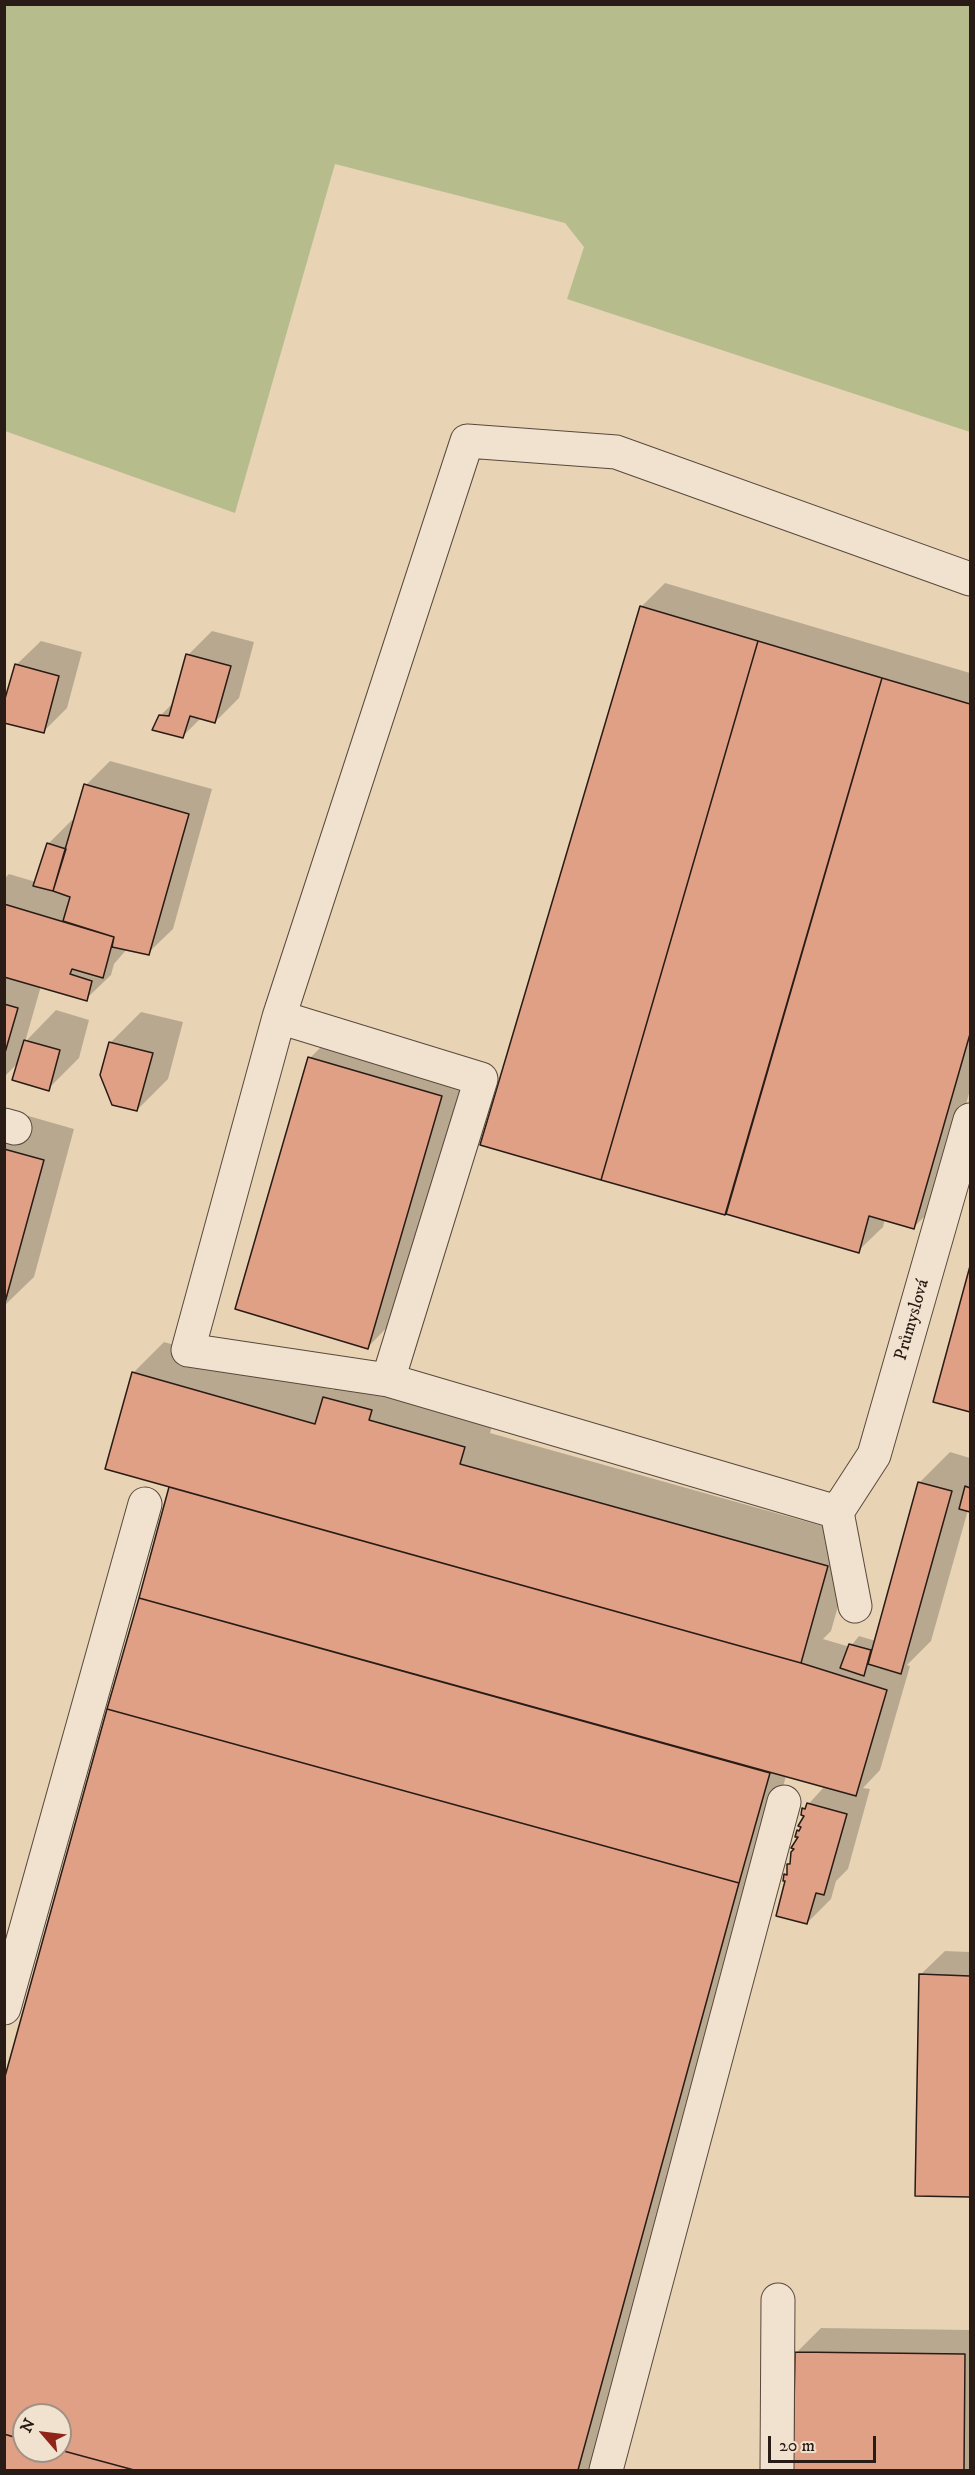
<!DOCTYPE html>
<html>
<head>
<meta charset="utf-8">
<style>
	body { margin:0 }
	#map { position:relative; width:975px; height:2475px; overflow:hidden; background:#e8d3b5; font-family:"IM FELL DW Pica",serif }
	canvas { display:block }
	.frame { position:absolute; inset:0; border:6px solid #291b15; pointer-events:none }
	.north { position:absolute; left:12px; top:2403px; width:60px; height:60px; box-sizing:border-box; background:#f0e2cf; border:2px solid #a09285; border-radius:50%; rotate:298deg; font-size:16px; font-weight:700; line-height:24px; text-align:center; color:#291b15 }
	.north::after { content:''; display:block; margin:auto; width:21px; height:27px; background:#8f2418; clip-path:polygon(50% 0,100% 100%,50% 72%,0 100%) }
	.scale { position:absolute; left:768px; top:2436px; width:108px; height:27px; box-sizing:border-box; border:3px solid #291b15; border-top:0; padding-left:8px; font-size:18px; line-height:21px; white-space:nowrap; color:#291b15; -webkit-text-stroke:4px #f0e2cf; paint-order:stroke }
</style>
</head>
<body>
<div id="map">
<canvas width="975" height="2475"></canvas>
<div class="frame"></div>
<div class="north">N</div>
<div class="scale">20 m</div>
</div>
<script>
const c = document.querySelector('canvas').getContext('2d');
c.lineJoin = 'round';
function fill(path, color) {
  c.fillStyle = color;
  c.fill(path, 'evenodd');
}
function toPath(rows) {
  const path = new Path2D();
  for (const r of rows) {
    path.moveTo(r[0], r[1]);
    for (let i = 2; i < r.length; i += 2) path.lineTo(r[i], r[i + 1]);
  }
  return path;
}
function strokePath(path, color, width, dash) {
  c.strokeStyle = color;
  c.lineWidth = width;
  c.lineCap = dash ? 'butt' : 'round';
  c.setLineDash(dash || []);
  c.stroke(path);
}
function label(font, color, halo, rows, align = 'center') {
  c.font = font + ' "IM FELL DW Pica",serif';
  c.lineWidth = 5;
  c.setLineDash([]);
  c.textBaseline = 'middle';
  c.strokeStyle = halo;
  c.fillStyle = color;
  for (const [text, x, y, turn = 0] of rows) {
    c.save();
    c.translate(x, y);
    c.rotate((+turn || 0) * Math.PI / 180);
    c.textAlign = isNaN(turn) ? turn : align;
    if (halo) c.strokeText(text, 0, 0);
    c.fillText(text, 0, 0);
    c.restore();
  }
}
fill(toPath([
	[5,4,970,5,970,432,567,299,584,247,565,223,335,164,235,513,5,431]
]), '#b7bc8c');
fill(toPath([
	[665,583,970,673,970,1090,938,1203,913,1228,885,1219,883,1227,858,1251,482,1144,641,607],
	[212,631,254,642,239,698,215,722,201,718,183,736,160,716,175,701,188,655],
	[41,641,82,652,67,708,43,732,16,665],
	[110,761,212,789,173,929,148,953,127,949,114,964,111,975,86,999,41,986,25,1042,56,1010,89,1020,79,1058,48,1089,19,1062,4,1077,4,879,9,874,36,882,48,844,72,820,76,821,86,785],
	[141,1012,183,1022,168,1079,137,1110,110,1043],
	[340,1028,472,1066,398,1316,368,1347,310,1058],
	[4,1109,74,1129,34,1277,4,1306],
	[970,1271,970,1410,935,1401],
	[164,1342,333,1390,355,1367,495,1416,490,1433,858,1536,831,1631,823,1639,850,1647,859,1636,876,1641,920,1482,950,1452,970,1458,970,1510,968,1510,931,1641,907,1665,910,1666,880,1770,863,1788,870,1789,848,1869,836,1881,831,1899,807,1923,786,1875,797,1848,800,1836,797,1835,803,1826,800,1825,804,1817,804,1809,825,1786,786,1776,595,2470,4,2470,4,2085,172,1486,133,1373],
	[24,2415,60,2415,60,2451,24,2451],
	[945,1951,970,1952,970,2196,917,2195,920,1975],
	[821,2328,970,2330,970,2470,795,2470,796,2353]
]), '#0003');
const building = toPath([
	[640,606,758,641,601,1180,480,1145,640,606],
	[758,641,882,678,725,1215,601,1180,758,641],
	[186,654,231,666,215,723,190,716,183,738,152,730,159,715,169,716,186,654],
	[15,664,59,676,44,733,4,723,4,702,15,664],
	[882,678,970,704,970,1034,914,1229,869,1216,859,1253,726,1214,882,678],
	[84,784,189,814,149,955,112,947,114,937,63,921,70,897,53,891,84,784],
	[47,843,66,849,53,891,33,886,47,843],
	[4,904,114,937,103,978,72,969,70,974,92,981,87,1001,4,977,4,904],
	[4,1004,18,1008,4,1056,4,1004],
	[24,1040,60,1050,49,1091,12,1080,24,1040],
	[109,1042,153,1053,137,1111,112,1105,100,1075,109,1042],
	[308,1057,442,1096,368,1349,235,1309,308,1057],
	[4,1149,44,1160,4,1306,4,1149],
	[970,1266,970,1412,933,1402,970,1266],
	[132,1372,315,1424,323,1397,372,1410,369,1420,465,1447,460,1464,828,1566,801,1663,105,1469,132,1372],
	[918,1482,952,1491,901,1674,868,1664,918,1482],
	[965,1486,970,1488,970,1512,959,1509,965,1486],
	[169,1487,801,1663,887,1690,856,1796,139,1598,169,1487],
	[139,1598,770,1773,739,1883,107,1709,139,1598],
	[849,1644,871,1650,864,1676,840,1668,849,1644],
	[107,1709,739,1883,578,2470,134,2470,60,2450,60,2415,24,2415,24,2440,4,2434,4,2080,107,1709],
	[807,1803,847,1814,824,1895,816,1893,807,1924,776,1916,785,1881,783,1881,784,1874,787,1875,787,1864,790,1864,791,1852,794,1849,791,1848,798,1837,795,1837,797,1830,799,1831,801,1827,798,1826,804,1816,801,1815,802,1808,805,1809,807,1803],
	[919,1974,970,1976,970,2197,915,2196,919,1974],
	[795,2352,965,2354,964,2470,793,2470,795,2352],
	[4,2434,24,2440,24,2451,60,2450,134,2470,4,2470,4,2434]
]);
fill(building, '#dfa086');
strokePath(building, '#291b15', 1.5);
const minor = toPath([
	[279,1017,467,441,616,452,970,579],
	[4,1125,15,1128],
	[388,1380,481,1079,279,1017,188,1350,388,1380,837,1512,855,1606],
	[837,1512,874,1455,970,1120],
	[4,2008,145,1504],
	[606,2470,784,1802],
	[777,2470,778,2300]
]);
strokePath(minor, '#59493d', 35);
strokePath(minor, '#f0e2cf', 33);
label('18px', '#291b15', '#f0e2cf', [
	["Průmyslová",913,1320,-74]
]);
</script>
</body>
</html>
